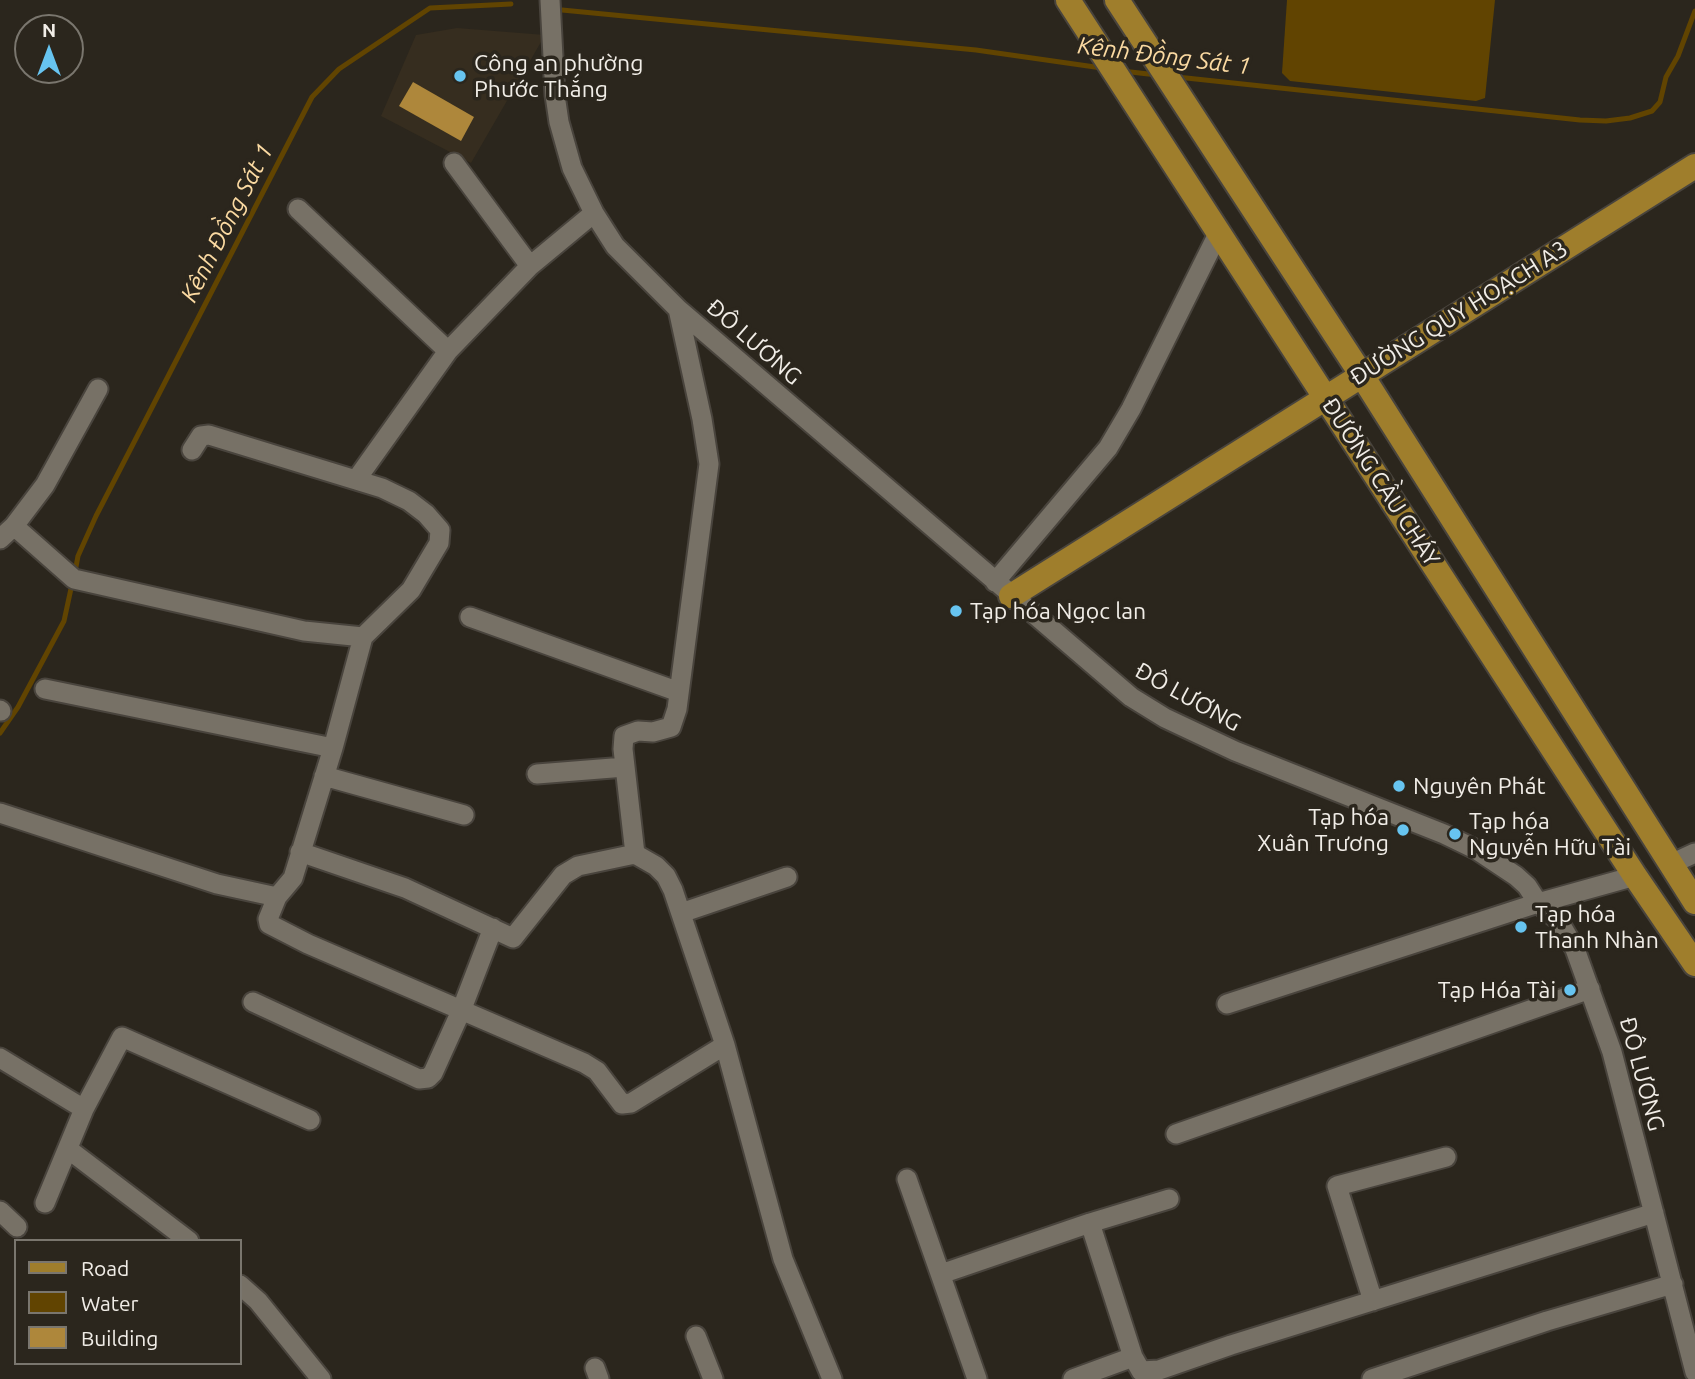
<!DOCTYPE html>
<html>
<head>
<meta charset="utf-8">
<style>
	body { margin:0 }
	#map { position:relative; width:1695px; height:1379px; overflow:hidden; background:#2b261d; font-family:Ubuntu,sans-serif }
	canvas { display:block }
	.legend { position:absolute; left:14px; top:1239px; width:228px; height:126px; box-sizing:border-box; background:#2b261d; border:2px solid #7a766e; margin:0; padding:9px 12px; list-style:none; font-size:21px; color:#f1ede7 }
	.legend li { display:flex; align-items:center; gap:14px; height:35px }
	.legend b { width:35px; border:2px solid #7a766e }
	.north { position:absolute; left:14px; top:14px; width:70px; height:70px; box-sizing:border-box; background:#2b261d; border:2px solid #7a766e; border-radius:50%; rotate:0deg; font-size:19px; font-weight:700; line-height:28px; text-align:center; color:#f1ede7 }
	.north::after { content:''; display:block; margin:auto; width:24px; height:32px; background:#67c4f0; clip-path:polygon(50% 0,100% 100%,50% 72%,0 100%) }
</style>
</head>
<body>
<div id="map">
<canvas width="1695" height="1379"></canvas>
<ul class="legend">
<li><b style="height:9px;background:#9f7e2c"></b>Road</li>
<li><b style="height:19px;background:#614401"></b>Water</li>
<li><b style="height:19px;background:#ae873b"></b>Building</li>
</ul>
<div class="north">N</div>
</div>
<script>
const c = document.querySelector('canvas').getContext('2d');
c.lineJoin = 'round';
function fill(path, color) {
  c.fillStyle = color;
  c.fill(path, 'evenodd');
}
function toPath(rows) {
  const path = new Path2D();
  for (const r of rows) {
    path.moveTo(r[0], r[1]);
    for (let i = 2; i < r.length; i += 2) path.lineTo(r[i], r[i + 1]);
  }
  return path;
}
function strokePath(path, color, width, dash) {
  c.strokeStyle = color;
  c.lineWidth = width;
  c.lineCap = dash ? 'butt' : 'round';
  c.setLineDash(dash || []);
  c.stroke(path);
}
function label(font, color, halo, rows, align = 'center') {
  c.font = font + ' Ubuntu,sans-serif';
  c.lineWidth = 7;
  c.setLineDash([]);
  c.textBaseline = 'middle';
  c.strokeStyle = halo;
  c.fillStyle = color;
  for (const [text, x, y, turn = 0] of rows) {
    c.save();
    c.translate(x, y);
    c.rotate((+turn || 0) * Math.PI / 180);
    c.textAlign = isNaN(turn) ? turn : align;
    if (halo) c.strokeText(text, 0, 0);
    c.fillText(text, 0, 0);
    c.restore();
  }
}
fill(toPath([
	[457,28,545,35,471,163,381,116,416,35]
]), '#362d1f');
fill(toPath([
	[1287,0,1495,0,1485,98,1476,101,1290,81,1282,73]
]), '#614401');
strokePath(toPath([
	[562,10,976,50,1102,68],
	[1122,71,1157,75],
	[1177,77,1580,120,1606,121,1630,118,1652,111,1660,102,1666,77,1678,56,1695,11],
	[75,572,78,556,96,516,312,97,339,69,430,8,511,4],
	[0,733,18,707,64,621,72,584]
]), '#614401', 5);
fill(toPath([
	[413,82,474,117,461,141,399,106]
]), '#ae873b');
const minor = toPath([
	[550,0,555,95,559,122,572,168,594,213,615,246,678,309,1131,697,1165,718,1235,751,1444,834,1477,850,1516,876,1527,886,1538,903,1558,920,1575,949,1612,1052,1695,1372],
	[454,163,530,266],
	[298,209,448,351],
	[678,309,702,419,709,464,677,709,671,727,653,732,638,731,624,736,623,749,635,854,656,866,666,876,673,890,725,1045,783,1259,832,1379],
	[192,450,201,436,209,435,382,488,409,501,426,514,440,530,439,543,411,590,363,637,333,748,293,878,277,897,268,919,269,924,308,944,584,1063,597,1071,622,1104,631,1103,725,1045],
	[356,480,448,351,530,266,594,213],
	[14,526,74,579,304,631,363,637],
	[0,539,14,526,45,485,98,389],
	[995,582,1108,448,1131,409,1219,232],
	[470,617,679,692],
	[45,689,333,748],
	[0,710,1,711],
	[537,774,625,767],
	[324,776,464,815],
	[0,813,217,884,277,897],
	[300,852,405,888,513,938,563,875,578,866,635,854],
	[1669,865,1695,853],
	[681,913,787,877],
	[253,1002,419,1079,428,1078,433,1073,461,1011,493,928],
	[1227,1004,1538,903,1635,876],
	[0,1058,84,1109],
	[1176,1134,1590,989],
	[68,1149,189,1241],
	[907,1179,977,1379],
	[45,1203,84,1109,122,1037,310,1120],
	[0,1211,17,1227],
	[941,1274,1090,1223],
	[240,1285,258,1301,321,1379],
	[1373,1301,1337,1186,1446,1157],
	[696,1336,713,1379],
	[1133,1357,1090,1223,1169,1199],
	[595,1368,599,1379],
	[1073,1379,1133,1357,1141,1371,1159,1370,1231,1345,1654,1213],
	[1372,1379,1547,1321,1673,1284]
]);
const major = toPath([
	[1068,0,1635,876,1695,964],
	[1117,0,1361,374,1695,902],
	[1011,596,1695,166]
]);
strokePath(minor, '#49443d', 23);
strokePath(major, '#49443d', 28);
strokePath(minor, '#777166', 19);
strokePath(major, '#9f7e2c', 24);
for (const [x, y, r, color] of [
	[460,76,7,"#67c4f0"],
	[956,611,7,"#67c4f0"],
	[1399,786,7,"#67c4f0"],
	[1403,830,7,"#67c4f0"],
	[1455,834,7,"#67c4f0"],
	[1521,927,7,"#67c4f0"],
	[1570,990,7,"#67c4f0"]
]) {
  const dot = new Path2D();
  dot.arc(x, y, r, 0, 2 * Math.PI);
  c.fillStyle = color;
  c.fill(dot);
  strokePath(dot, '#2b261d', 2.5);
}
label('23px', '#f1ede7', '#2b261d', [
	["Công an phường",474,63],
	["Phước Thắng",474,89],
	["Tạp hóa Ngọc lan",970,611],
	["Nguyên Phát",1413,786],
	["Tạp hóa",1389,817,"right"],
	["Xuân Trương",1389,843,"right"],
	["Tạp hóa",1469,821],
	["Nguyễn Hữu Tài",1469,847],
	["Tạp hóa",1535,914],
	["Thanh Nhàn",1535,940],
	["Tạp Hóa Tài",1556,990,"right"]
], 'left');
label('23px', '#f1ede7', '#2b261d', [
	["ĐƯỜNG QUY HOẠCH A3",1459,313,-32],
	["ĐÔ LƯƠNG",754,342,41],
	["ĐƯỜNG CẦU CHÁY",1381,482,57],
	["ĐÔ LƯƠNG",1188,697,29],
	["ĐÔ LƯƠNG",1642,1074,75]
]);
label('italic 24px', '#fbdaa2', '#2b261d', [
	["Kênh Đồng Sát 1",1164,56,7],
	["Kênh Đồng Sát 1",227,223,-63]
]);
</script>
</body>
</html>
